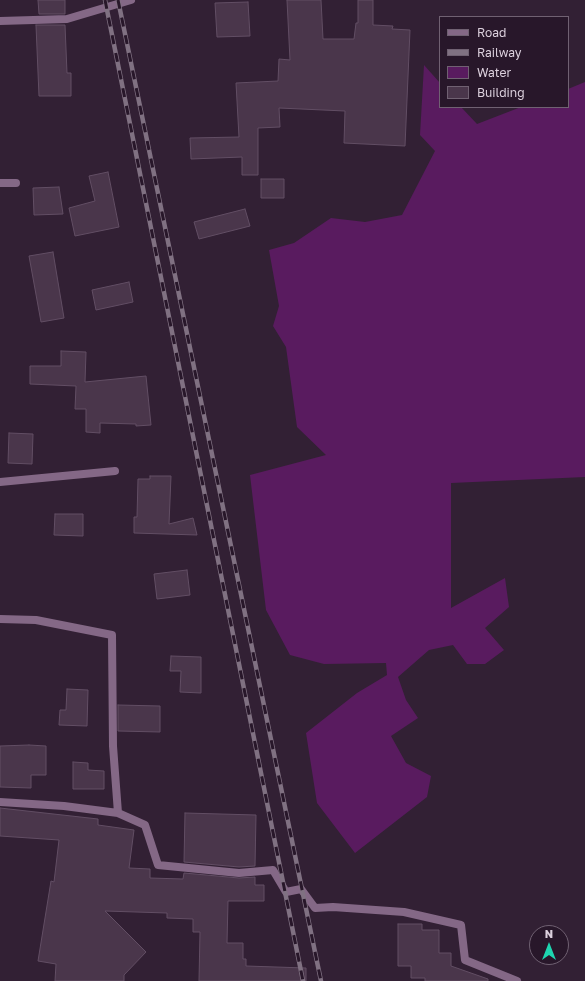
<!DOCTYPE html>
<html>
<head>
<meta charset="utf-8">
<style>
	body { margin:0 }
	#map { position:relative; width:585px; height:981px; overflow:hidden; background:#322034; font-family:"Golos Text",sans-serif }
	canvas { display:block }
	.legend { position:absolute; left:439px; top:16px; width:130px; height:92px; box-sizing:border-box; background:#28172a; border:1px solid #706172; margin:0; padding:5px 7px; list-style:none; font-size:12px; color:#dcd0dd }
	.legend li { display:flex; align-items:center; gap:8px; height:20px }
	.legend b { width:20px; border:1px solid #706172 }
	.north { position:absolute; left:529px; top:925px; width:40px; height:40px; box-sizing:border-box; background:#28172a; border:1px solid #706172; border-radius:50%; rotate:0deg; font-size:11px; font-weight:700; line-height:16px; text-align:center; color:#dcd0dd }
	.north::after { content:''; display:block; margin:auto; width:14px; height:18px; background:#1ed5b0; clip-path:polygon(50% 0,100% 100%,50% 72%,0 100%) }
</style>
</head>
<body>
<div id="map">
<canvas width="585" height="981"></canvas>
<ul class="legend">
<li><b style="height:5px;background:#846886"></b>Road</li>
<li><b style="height:5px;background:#807182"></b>Railway</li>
<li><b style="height:11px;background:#591b5f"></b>Water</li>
<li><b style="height:11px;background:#4a364b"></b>Building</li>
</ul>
<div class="north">N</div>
</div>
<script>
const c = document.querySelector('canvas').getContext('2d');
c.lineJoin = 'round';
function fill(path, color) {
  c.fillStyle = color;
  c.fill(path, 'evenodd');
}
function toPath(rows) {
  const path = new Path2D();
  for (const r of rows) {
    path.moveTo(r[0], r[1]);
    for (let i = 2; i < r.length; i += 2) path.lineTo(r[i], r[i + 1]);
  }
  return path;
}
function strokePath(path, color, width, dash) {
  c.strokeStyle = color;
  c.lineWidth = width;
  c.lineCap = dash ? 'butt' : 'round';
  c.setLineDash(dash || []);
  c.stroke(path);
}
fill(toPath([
	[424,65,440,83,440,107,461,107,477,124,521,107,568,107,568,89,585,82,585,477,451,483,451,608,505,578,509,607,485,628,504,650,485,664,467,664,453,645,429,650,398,677,406,700,418,718,391,736,406,763,431,776,427,797,355,853,317,803,306,733,357,693,387,675,386,663,324,664,290,655,266,610,250,475,326,455,297,427,286,347,273,326,279,306,269,250,294,243,331,218,365,222,402,215,435,151,420,135]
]), '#591b5f');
const building = toPath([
	[38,0,65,0,65,14,39,14,38,0],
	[287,0,321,0,323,39,354,39,356,23,358,23,358,0,373,0,373,25,393,26,392,29,410,30,405,146,344,143,345,111,279,108,280,127,258,128,258,175,242,175,242,157,191,159,190,138,239,137,236,83,278,81,279,59,290,60,287,0],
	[248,2,250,36,217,37,215,3,248,2],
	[36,25,65,25,67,73,71,73,71,96,39,96,36,25],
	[108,172,119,227,75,236,69,208,95,201,89,176,108,172],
	[261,179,284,179,284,198,261,198,261,179],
	[59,187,63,214,34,215,33,188,59,187],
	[245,209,250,226,199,239,194,222,245,209],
	[53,252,64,318,41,322,29,256,53,252],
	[129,282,133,302,96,310,92,290,129,282],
	[61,351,86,352,85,382,146,376,151,425,136,426,136,424,100,423,100,433,86,432,86,409,75,409,76,386,30,384,30,366,61,366,61,351],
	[9,433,33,434,32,464,8,463,9,433],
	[150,476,171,476,169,524,193,518,197,535,134,533,134,517,137,517,138,479,150,479,150,476],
	[55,514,83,514,83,536,54,535,55,514],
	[187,570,190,595,157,599,154,574,187,570],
	[171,656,201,657,201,693,180,692,181,671,170,671,171,656],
	[67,689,88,690,87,726,59,725,60,710,66,710,67,689],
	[118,705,160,706,160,732,118,731,118,705],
	[29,745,46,746,46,775,31,775,31,788,0,787,0,746,29,745],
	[73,762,88,763,88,770,104,771,104,789,73,789,73,762],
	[0,808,98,819,98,825,134,830,129,868,150,869,150,878,183,879,184,873,239,878,255,877,255,885,264,885,264,901,228,901,227,943,243,943,243,959,246,959,246,966,306,968,306,981,199,981,200,932,193,932,193,919,167,918,167,913,105,911,146,952,124,975,124,981,55,981,56,964,38,961,51,881,54,882,59,840,0,836,0,808],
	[185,813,256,815,255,866,239,867,184,862,185,813],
	[398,924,422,924,422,930,439,930,439,953,451,953,451,966,488,979,488,981,425,981,425,978,411,978,411,966,398,966,398,924]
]);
fill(building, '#4a364b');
strokePath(building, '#624e64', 1);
strokePath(toPath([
	[0,21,67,19,131,0],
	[0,183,16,183],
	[0,482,115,471],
	[0,619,36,620,112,635,113,746,118,813],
	[0,802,64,806,118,813,145,825,158,865,239,873,273,870,286,892,301,889,315,908,333,907,404,912,461,925,465,960,517,981]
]), '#846886', 8);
const rail = toPath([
	[105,0,303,981],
	[118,0,321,981]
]);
strokePath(rail, '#807182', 4.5);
strokePath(rail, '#28172a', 3, [9]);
</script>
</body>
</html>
